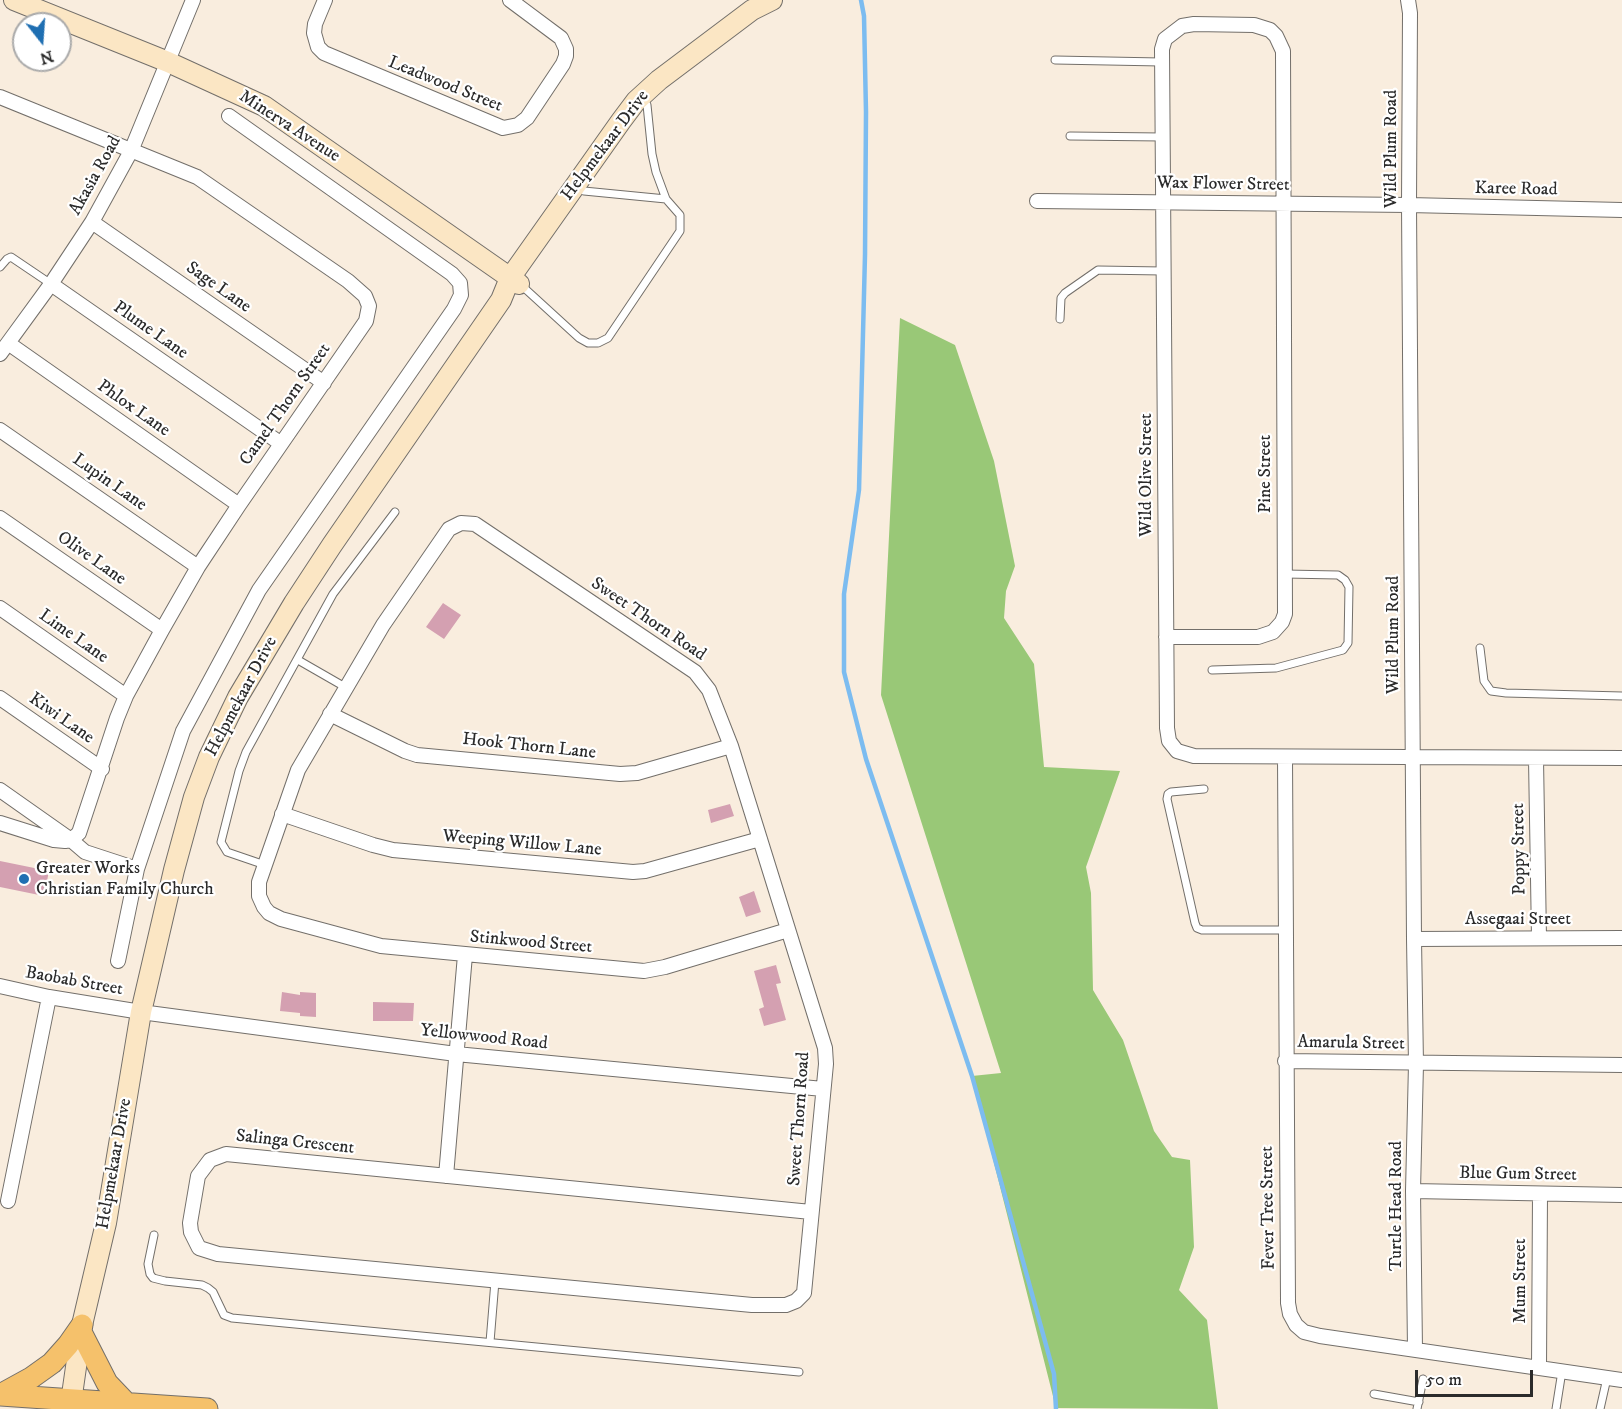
<!DOCTYPE html>
<html>
<head>
<meta charset="utf-8">
<style>
	body { margin:0 }
	#map { position:relative; width:1622px; height:1409px; overflow:hidden; background:#f9edde; font-family:"IM FELL DW Pica",serif }
	canvas { display:block }
	.north { position:absolute; left:12px; top:12px; width:60px; height:60px; box-sizing:border-box; background:#fff; border:2px solid #aaa; border-radius:50%; rotate:163deg; font-size:16px; font-weight:700; line-height:24px; text-align:center; color:#2b2b2b }
	.north::after { content:''; display:block; margin:auto; width:21px; height:27px; background:#1f6fb2; clip-path:polygon(50% 0,100% 100%,50% 72%,0 100%) }
	.scale { position:absolute; left:1415px; top:1370px; width:118px; height:27px; box-sizing:border-box; border:3px solid #2b2b2b; border-top:0; padding-left:8px; font-size:18px; line-height:21px; white-space:nowrap; color:#2b2b2b; -webkit-text-stroke:4px #fff; paint-order:stroke }
</style>
</head>
<body>
<div id="map">
<canvas width="1622" height="1409"></canvas>
<div class="north">N</div>
<div class="scale">50 m</div>
</div>
<script>
const c = document.querySelector('canvas').getContext('2d');
c.lineJoin = 'round';
function fill(path, color) {
  c.fillStyle = color;
  c.fill(path, 'evenodd');
}
function toPath(rows) {
  const path = new Path2D();
  for (const r of rows) {
    path.moveTo(r[0], r[1]);
    for (let i = 2; i < r.length; i += 2) path.lineTo(r[i], r[i + 1]);
  }
  return path;
}
function strokePath(path, color, width, dash) {
  c.strokeStyle = color;
  c.lineWidth = width;
  c.lineCap = dash ? 'butt' : 'round';
  c.setLineDash(dash || []);
  c.stroke(path);
}
function label(font, color, halo, rows, align = 'center') {
  c.font = font + ' "IM FELL DW Pica",serif';
  c.lineWidth = 4.5;
  c.setLineDash([]);
  c.textBaseline = 'middle';
  c.strokeStyle = halo;
  c.fillStyle = color;
  for (const [text, x, y, turn = 0] of rows) {
    c.save();
    c.translate(x, y);
    c.rotate((+turn || 0) * Math.PI / 180);
    c.textAlign = isNaN(turn) ? turn : align;
    if (halo) c.strokeText(text, 0, 0);
    c.fillText(text, 0, 0);
    c.restore();
  }
}
fill(toPath([
	[900,318,955,345,994,461,1015,566,1006,591,1004,618,1034,664,1044,767,1120,771,1086,867,1091,893,1093,990,1123,1040,1154,1131,1172,1157,1190,1160,1194,1247,1179,1290,1207,1320,1218,1409,1056,1408,972,1076,1001,1073,881,695]
]), '#99c877');
strokePath(toPath([
	[861,0,864,16,866,112,865,255,859,490,844,594,844,672,866,759,972,1076,1054,1374,1056,1409]
]), '#7cbcf0', 4.5);
fill(toPath([
	[443,603,461,615,444,639,426,627],
	[730,804,734,816,711,823,708,810],
	[0,861,49,871,44,896,0,887],
	[754,891,761,912,746,917,739,897],
	[776,965,781,983,776,984,786,1020,764,1026,759,1009,764,1007,754,971],
	[282,992,300,995,300,992,316,993,316,1017,300,1016,300,1013,280,1011],
	[373,1002,414,1003,413,1021,373,1021]
]), '#d4a0b1');
const lane = toPath([
	[1055,60,1161,62],
	[1070,136,1162,137],
	[584,191,666,199],
	[0,267,7,259,11,257,51,284],
	[521,285,579,338,588,343,598,343,608,338,680,231,680,215,666,199,656,172,652,154,647,105],
	[1060,319,1061,298,1065,293,1098,270,1163,271],
	[1480,648,1484,681,1491,691,1506,693,1622,696],
	[298,660,345,687],
	[1212,670,1276,668,1343,650,1348,643,1349,587,1345,580,1338,575,1285,574],
	[1204,789,1171,792,1168,794,1167,799,1195,923,1197,928,1202,930,1285,930],
	[265,865,227,852,221,842,239,771,246,752,333,594,395,512],
	[154,1235,148,1264,150,1274,153,1278,165,1281,202,1285,208,1288,213,1292,224,1315,232,1318,799,1372],
	[490,1342,495,1281],
	[1374,1394,1419,1402],
	[1417,1409,1423,1379],
	[1556,1409,1562,1371],
	[1600,1409,1607,1378]
]);
const street = toPath([
	[325,0,315,24,314,33,318,47,324,53,503,128,518,125,527,118,563,64,566,56,566,49,561,38,510,0],
	[1408,0,1410,13,1409,205,1414,939,1416,1064,1413,1191,1415,1349],
	[0,97,197,177,348,281,365,296,369,306,366,321,239,505,198,567,162,630,126,696,117,718,79,833,71,840,65,841,54,840,0,823],
	[1037,201,1409,205,1622,210],
	[92,222,324,383],
	[51,284,280,443],
	[8,343,239,505],
	[0,354,51,284,92,222,131,151,193,0],
	[0,430,198,567],
	[0,518,162,630],
	[0,608,126,696],
	[1166,637,1258,637,1273,632,1282,622,1285,614,1283,51,1276,36,1270,30,1254,25,1194,24,1182,26,1165,39,1162,49,1167,728,1169,741,1177,751,1194,756,1622,758],
	[0,698,102,769],
	[330,714,405,751,417,755,620,774,637,773,731,746],
	[1285,757,1288,1303,1290,1314,1296,1325,1304,1332,1320,1336,1622,1380],
	[1536,759,1539,938],
	[0,790,71,840,85,852,137,869],
	[282,814,373,845,393,850,633,872,645,871,760,839],
	[788,930,665,967,644,971,381,946,281,919,269,913,264,907,259,896,259,882,298,770,383,625,449,529,461,523,475,524,695,672,709,690,731,746,825,1048,826,1064,804,1293,796,1301,786,1305,752,1305,218,1254,199,1248,191,1232,190,1223,198,1176,210,1160,226,1154,811,1212],
	[1414,939,1622,938],
	[118,961,137,869,183,731,259,590,454,309,461,295,460,283,452,274,229,116],
	[0,986,49,997,141,1012,456,1054,823,1089],
	[1285,1061,1622,1065],
	[446,1176,465,955],
	[1413,1191,1622,1195],
	[8,1201,49,997],
	[1539,1368,1540,1194]
]);
const secondary = toPath([
	[14,0,168,62,264,106,519,284],
	[70,1409,82,1325,106,1223,141,1012,174,870,194,797,209,757,238,697,294,603,332,545,501,300,510,278,621,121,636,101,659,80,752,10,772,0]
]);
const primary = toPath([
	[82,1334,107,1383,127,1404],
	[0,1395,207,1409],
	[0,1395,31,1378,52,1363,68,1345,82,1325]
]);
strokePath(lane, '#736f6a', 9);
strokePath(street, '#736f6a', 16);
strokePath(secondary, '#736f6a', 22);
strokePath(primary, '#736f6a', 23);
strokePath(lane, '#fff', 7);
strokePath(street, '#fff', 14);
strokePath(secondary, '#fbe6c4', 20);
strokePath(primary, '#f5c16b', 21);
for (const [x, y, r, color] of [
	[24,879,6,"#1f6fb2"]
]) {
  const dot = new Path2D();
  dot.arc(x, y, r, 0, 2 * Math.PI);
  c.fillStyle = color;
  c.fill(dot);
  strokePath(dot, '#fff', 2);
}
label('18px', '#2b2b2b', '#fff', [
	["Leadwood Street",445,85,22],
	["Minerva Avenue",289,127,33],
	["Helpmekaar Drive",606,146,-53],
	["Wild Plum Road",1392,149,-90],
	["Akasia Road",96,176,-61],
	["Wax Flower Street",1223,185,1],
	["Karee Road",1516,190,1],
	["Sage Lane",218,288,35],
	["Plume Lane",150,331,35],
	["Camel Thorn Street",286,405,-55],
	["Phlox Lane",133,409,35],
	["Pine Street",1266,474,-90],
	["Wild Olive Street",1147,475,-90],
	["Lupin Lane",109,483,35],
	["Olive Lane",91,559,35],
	["Sweet Thorn Road",648,620,34],
	["Wild Plum Road",1394,635,-90],
	["Lime Lane",73,637,35],
	["Helpmekaar Drive",242,697,-62],
	["Kiwi Lane",61,719,35],
	["Hook Thorn Lane",529,747,6],
	["Weeping Willow Lane",522,844,5],
	["Poppy Street",1520,849,-91],
	["Assegaai Street",1518,920],
	["Stinkwood Street",531,943,5],
	["Baobab Street",74,982,10],
	["Yellowwood Road",484,1038,6],
	["Amarula Street",1351,1044,1],
	["Sweet Thorn Road",800,1119,-86],
	["Salinga Crescent",295,1143,6],
	["Helpmekaar Drive",115,1164,-80],
	["Blue Gum Street",1518,1175,1],
	["Turtle Head Road",1397,1206,-90],
	["Fever Tree Street",1269,1208,-91],
	["Mum Street",1521,1281,-90]
]);
label('18px', '#2b2b2b', '#fff', [
	["Greater Works",36,869],
	["Christian Family Church",36,890]
], 'left');
</script>
</body>
</html>
